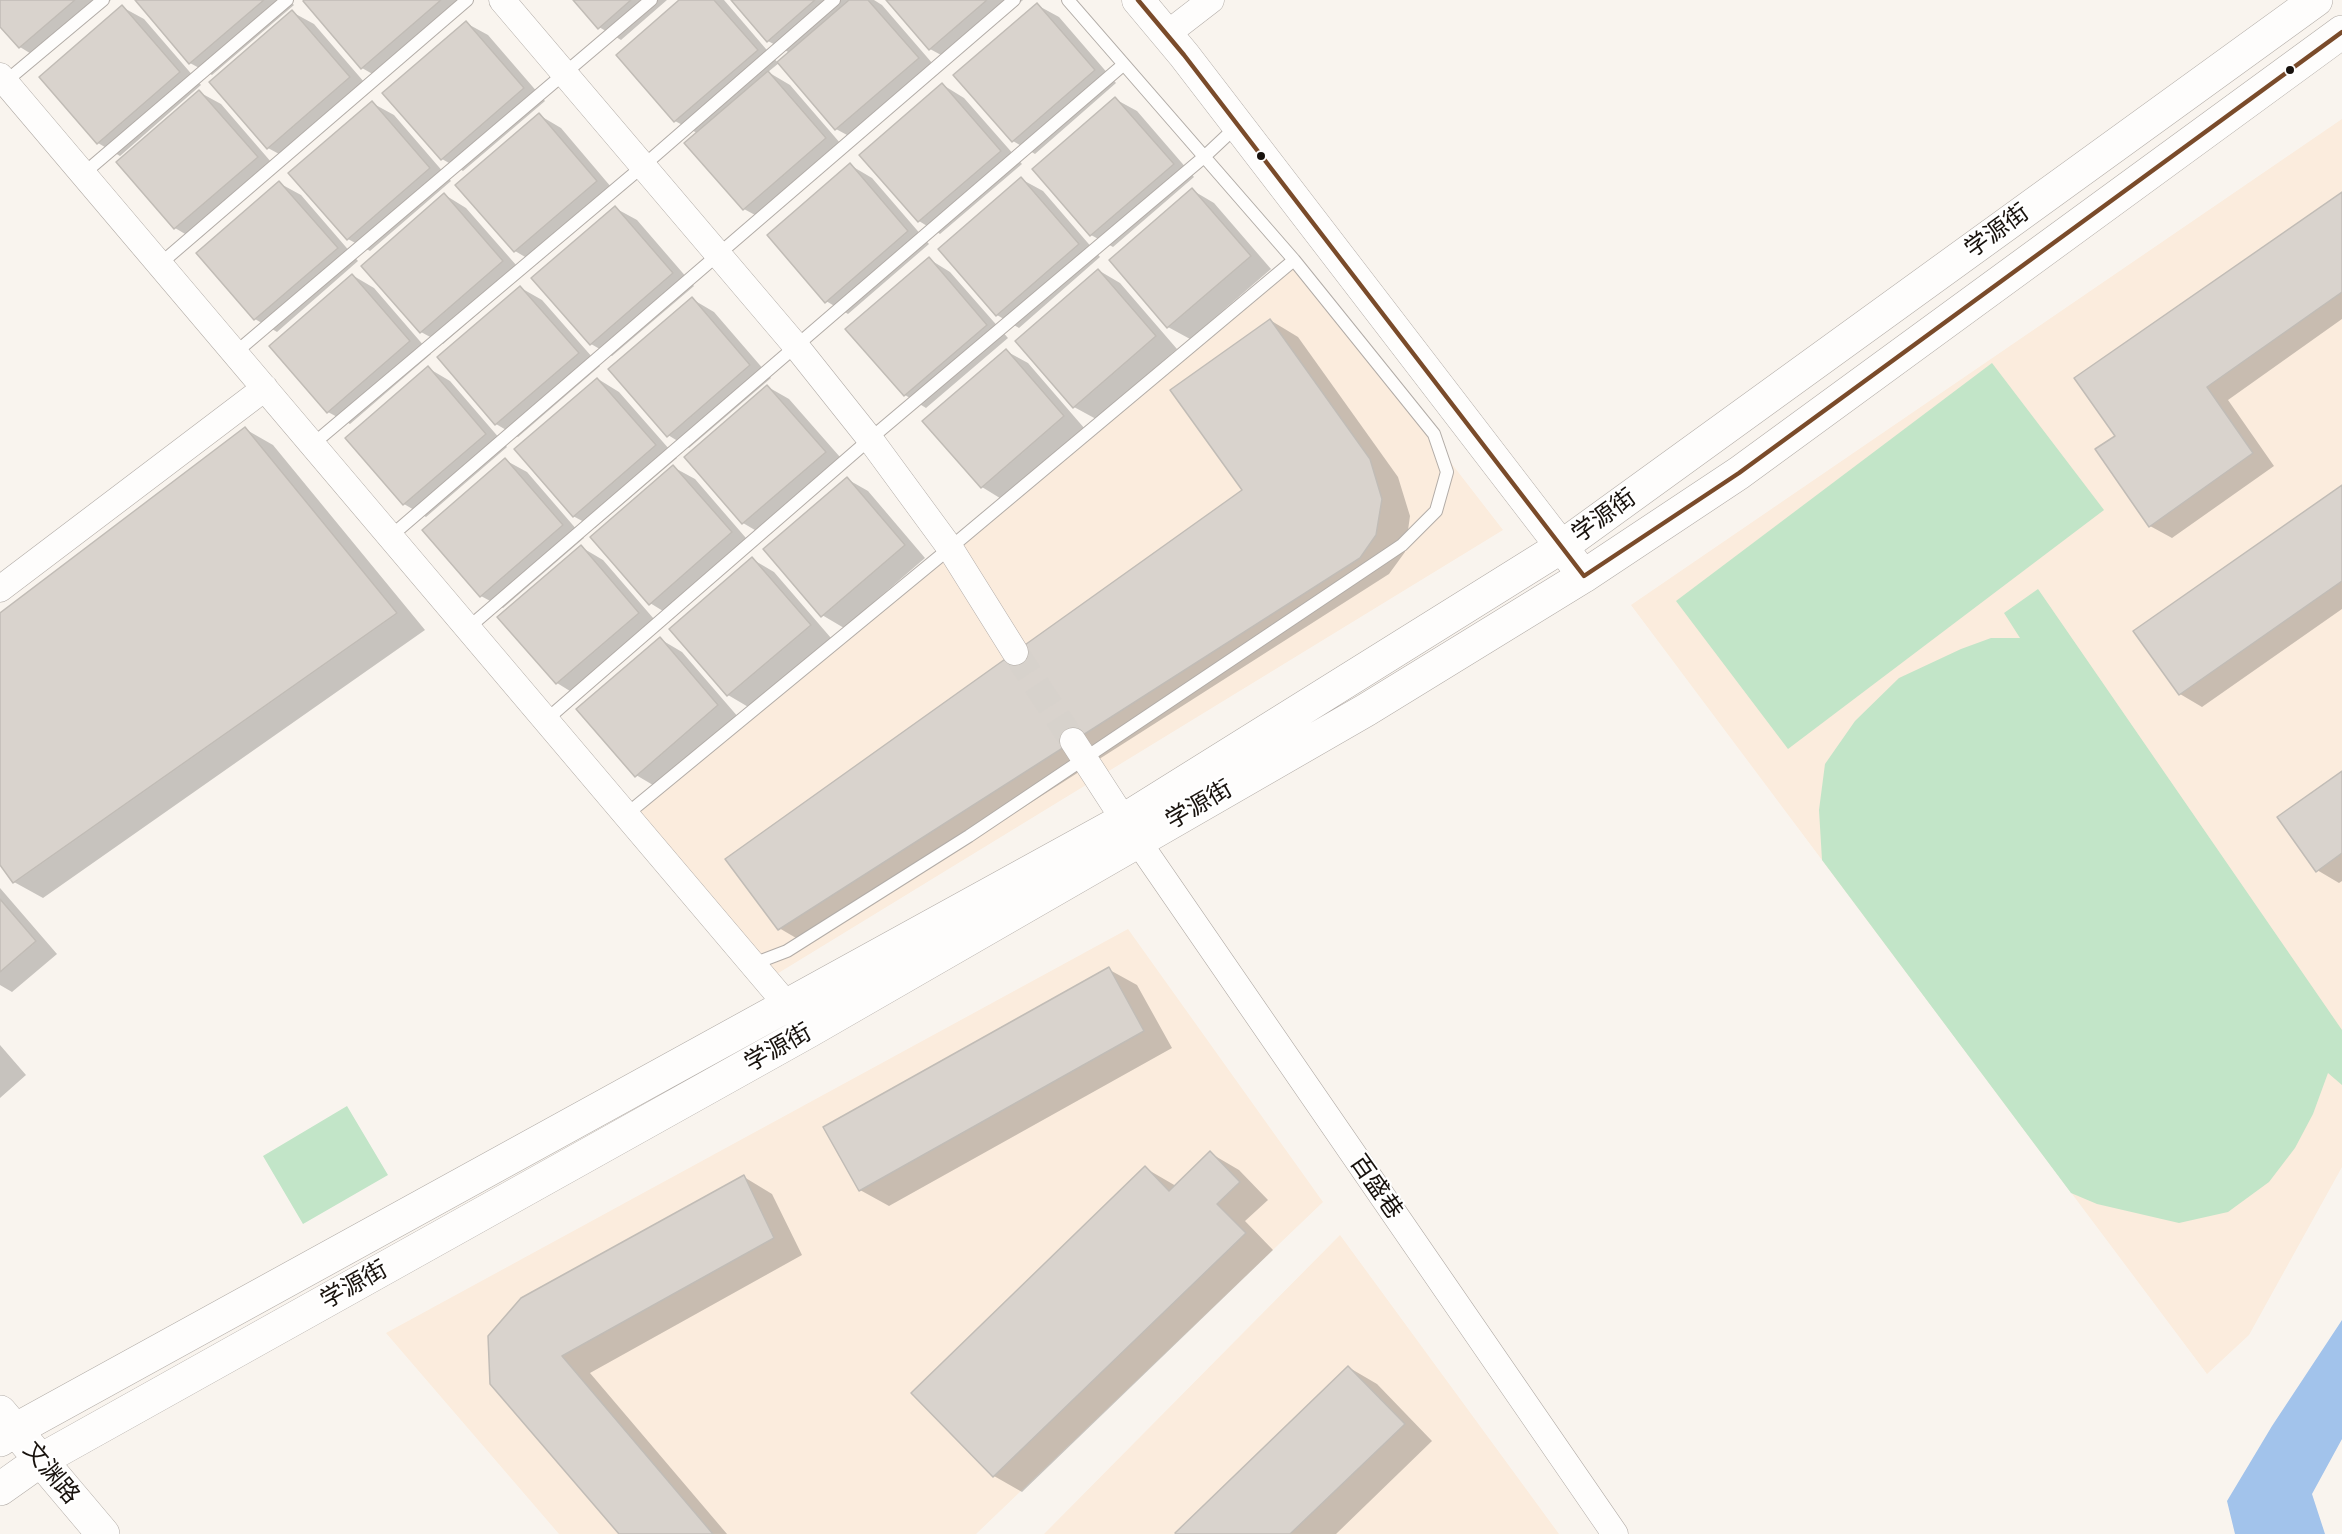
<!DOCTYPE html>
<html>
<head>
<meta charset="utf-8">
<style>
	body { margin:0 }
	canvas { display:block; background:#f9f4ee }
</style>
</head>
<body>
<canvas width="2342" height="1534"></canvas>
<script>
const c = document.querySelector('canvas').getContext('2d');
c.lineJoin = 'round';
function fill(path, color) {
  c.fillStyle = color;
  c.fill(path, 'evenodd');
}
function toPath(rows) {
  const path = new Path2D();
  for (const r of rows) {
    path.moveTo(r[0], r[1]);
    for (let i = 2; i < r.length; i += 2) path.lineTo(r[i], r[i + 1]);
  }
  return path;
}
function strokePath(path, color, width, dash) {
  c.strokeStyle = color;
  c.lineWidth = width;
  c.lineCap = dash ? 'butt' : 'round';
  c.setLineDash(dash || []);
  c.stroke(path);
}
function label(font, color, halo, rows, align = 'center') {
  c.font = font + ' "Alegreya Sans","Noto Sans SC",sans-serif';
  c.lineWidth = 4.5;
  c.setLineDash([]);
  c.textBaseline = 'middle';
  c.strokeStyle = halo;
  c.fillStyle = color;
  for (const [text, x, y, turn = 0] of rows) {
    c.save();
    c.translate(x, y);
    c.rotate((+turn || 0) * Math.PI / 180);
    c.textAlign = isNaN(turn) ? turn : align;
    if (halo) c.strokeText(text, 0, 0);
    c.fillText(text, 0, 0);
    c.restore();
  }
}
fill(toPath([
	[2342,119,2342,1167,2249,1335,2207,1374,1631,605],
	[1294,260,1503,530,767,980,627,814],
	[1128,929,1323,1202,976,1534,559,1534,386,1333],
	[1340,1235,1559,1534,1044,1534]
]), '#fbecdd');
fill(toPath([
	[1992,363,2104,510,1788,749,1676,601],
	[2038,589,2342,1030,2342,1085,2328,1073,2313,1114,2295,1148,2269,1182,2228,1212,2179,1223,2097,1204,2071,1193,1822,860,1819,810,1825,764,1855,721,1899,678,1961,649,1991,638,2020,638,2004,613],
	[347,1106,388,1175,303,1224,263,1156]
]), '#c2e5c8');
fill(toPath([
	[2342,1320,2342,1439,2312,1494,2325,1534,2235,1534,2227,1501,2272,1426]
]), '#a2c3eb');
fill(toPath([
	[0,0,111,0,41,60,20,47,0,24],
	[137,0,289,0,294,5,212,75,190,63],
	[307,0,456,0,465,10,383,80,362,68],
	[575,0,667,0,621,40,599,27],
	[682,0,724,0,778,63,790,53,768,41,733,0,874,0,882,5,939,71,858,141,836,129,779,63,768,72,790,85,847,151,766,221,744,209,697,133,675,121,618,55],
	[888,0,1023,0,952,61,930,49],
	[1037,5,1059,17,1116,83,1035,154,1013,141],
	[122,7,144,19,201,85,120,156,98,143],
	[292,12,314,24,371,90,290,160,268,148],
	[466,23,488,35,545,101,463,171,442,159],
	[943,85,964,98,1022,164,940,234,919,221],
	[199,92,221,104,278,170,197,241,175,228,118,162],
	[1115,99,1137,111,1194,177,1113,247,1091,235,1034,169],
	[372,103,394,115,451,181,370,251,348,239],
	[539,115,561,128,617,194,537,264,515,251],
	[850,165,872,178,929,244,848,314,826,301],
	[1021,179,1043,191,1100,257,1019,328,997,315],
	[279,183,301,195,358,261,277,332,255,319,198,253],
	[1192,190,1214,203,1271,269,1190,339,1168,327],
	[2342,193,2342,319,2228,400,2274,466,2172,538,2150,526,2117,436],
	[445,195,466,208,524,274,443,344,421,332],
	[615,208,637,220,694,286,612,356,591,344],
	[929,259,950,272,1008,338,926,408,905,395],
	[1098,270,1120,283,1177,349,1096,419,1074,407],
	[352,275,374,288,431,354,350,424,328,412],
	[521,288,542,300,600,366,518,437,496,424,440,358],
	[692,299,714,312,771,378,689,448,668,435],
	[1270,320,1298,337,1398,477,1410,516,1405,552,1389,574,808,945,779,928,1244,490],
	[1006,351,1028,363,1085,429,1003,500,982,487],
	[428,368,450,381,507,447,426,517,404,504],
	[598,379,619,392,677,458,595,528,573,516],
	[768,387,789,399,847,465,765,536,743,523,686,457],
	[245,429,273,445,425,630,43,898,14,882,0,862,0,615],
	[505,460,527,472,584,538,503,608,481,596],
	[673,467,695,479,752,545,671,616,650,603],
	[847,479,868,491,925,558,844,628,822,615],
	[2342,487,2342,609,2202,707,2180,694,2135,631],
	[581,547,603,560,660,626,578,696,557,683],
	[752,559,774,572,831,638,750,708,728,695,671,629],
	[660,639,682,652,739,718,658,788,636,775],
	[2342,773,2342,881,2339,883,2317,870],
	[0,888,57,954,12,992,0,985],
	[1108,969,1137,985,1172,1048,889,1206,860,1190],
	[0,1045,26,1075,0,1098],
	[1210,1153,1239,1170,1268,1200,1245,1221,1273,1250,1022,1492,994,1476,1145,1168,1176,1186],
	[744,1177,772,1194,802,1255,590,1373,727,1534,621,1534,489,1337],
	[1348,1367,1377,1384,1432,1441,1336,1534,1178,1534]
]), '#0003');
const building = toPath([
	[0,0,75,0,19,48,0,27,0,0],
	[135,0,264,0,189,64,135,0],
	[304,0,441,0,361,69,303,1,304,0],
	[573,0,631,0,598,29,573,0],
	[679,0,714,0,758,50,674,122,616,55,679,0],
	[731,0,815,0,767,42,731,0],
	[849,0,868,0,919,58,835,130,777,62,849,0],
	[886,0,987,0,929,50,886,0],
	[1037,3,1095,70,1012,142,953,75,1037,3],
	[122,5,180,72,97,144,39,77,122,5],
	[292,10,350,77,267,149,209,82,292,10],
	[466,21,524,88,441,160,382,93,466,21],
	[768,71,826,138,743,210,684,143,768,71],
	[942,83,1001,151,918,222,859,155,942,83],
	[199,90,258,157,174,229,116,162,199,90],
	[1115,97,1174,164,1090,236,1032,169,1115,97],
	[372,101,430,168,347,240,288,173,372,101],
	[539,113,597,181,514,252,455,185,539,113],
	[850,163,908,231,825,303,767,235,850,163],
	[1021,177,1079,244,996,316,938,249,1021,177],
	[279,181,338,248,254,320,196,253,279,181],
	[1192,188,1251,256,1167,328,1109,260,1192,188],
	[2342,192,2342,292,2207,387,2253,453,2149,527,2095,449,2115,436,2074,378,2342,192],
	[444,193,503,261,420,333,361,266,444,193],
	[615,206,673,273,590,345,531,278,615,206],
	[929,257,987,325,904,396,845,329,929,257],
	[1098,269,1156,336,1073,408,1015,341,1098,269],
	[352,274,410,341,327,413,269,346,352,274],
	[520,286,579,353,495,425,437,357,520,286],
	[692,297,750,365,667,437,608,369,692,297],
	[1270,319,1370,459,1382,499,1376,535,1360,558,778,930,725,859,1242,490,1170,390,1270,319],
	[1006,349,1064,416,981,488,922,421,1006,349],
	[428,366,486,434,403,505,345,438,428,366],
	[597,378,656,445,573,517,514,449,597,378],
	[767,385,826,452,742,524,684,457,767,385],
	[245,427,397,613,13,883,0,865,0,613,245,427],
	[505,458,563,525,480,597,422,530,505,458],
	[673,465,732,532,649,605,590,537,673,465],
	[847,477,905,545,821,617,763,549,847,477],
	[2342,485,2342,581,2179,695,2133,631,2342,485],
	[581,545,639,613,556,684,497,617,581,545],
	[752,557,811,625,727,696,669,629,752,557],
	[660,637,718,705,635,777,576,709,660,637],
	[2342,771,2342,853,2316,872,2277,817,2342,771],
	[0,899,36,941,0,972,0,899],
	[1109,967,1144,1031,859,1191,823,1127,1109,967],
	[1210,1151,1240,1182,1217,1204,1246,1233,993,1477,911,1393,1145,1166,1169,1191,1210,1151],
	[744,1175,774,1238,562,1356,713,1534,619,1534,490,1384,488,1336,521,1298,744,1175],
	[1348,1366,1405,1424,1290,1534,1176,1534,1175,1533,1348,1366]
]);
fill(building, '#d9d3cd');
strokePath(building, '#c1bcb6', 1.5);
strokePath(toPath([
	[1015,652,1073,741]
]), '#d7d2cc', 26, [26, 13]);
const service = toPath([
	[5,82,103,0],
	[83,174,287,0],
	[160,264,467,0],
	[235,353,651,0],
	[313,444,643,166,834,0],
	[391,536,1014,0],
	[468,628,1123,65],
	[546,720,870,439,1204,157,1237,126],
	[627,814,950,548,1294,260],
	[753,964,787,951,969,836,1402,545,1436,511,1447,472,1434,434,1294,260,1068,0]
]);
const minor = toPath([
	[502,0,796,346,870,439,950,548,1015,652],
	[1167,34,1211,0],
	[0,76,799,1019],
	[0,589,265,388],
	[1073,741,1137,840,1615,1534]
]);
const tertiary = toPath([
	[1138,0,1184,55,1584,576]
]);
const secondary = toPath([
	[0,1412,103,1534],
	[0,1440,15,1430,1124,820,1561,547,2316,0],
	[0,1489,41,1460,809,1031,1366,710,1584,576,1739,473,2342,32]
]);
strokePath(service, '#b2aca7', 14);
strokePath(minor, '#b2aca7', 27);
strokePath(tertiary, '#b2aca7', 33);
strokePath(secondary, '#b2aca7', 34);
strokePath(service, '#fefdfc', 12);
strokePath(minor, '#fefdfc', 26);
strokePath(tertiary, '#fefdfc', 32);
strokePath(secondary, '#fefdfc', 33);
strokePath(toPath([
	[1138,0,1184,55,1584,576,1739,473,2342,32]
]), '#7a4b2a', 4.5);
for (const [x, y, r, color] of [
	[2290,70,5,"#18120d"],
	[1261,156,5,"#18120d"]
]) {
  const dot = new Path2D();
  dot.arc(x, y, r, 0, 2 * Math.PI);
  c.fillStyle = color;
  c.fill(dot);
  strokePath(dot, '#fff', 2);
}
label('24px', '#18120d', '#fff', [
	["学源街",1997,231,-36],
	["学源街",1604,516,-36],
	["学源街",1199,805,-30],
	["学源街",778,1048,-29],
	["百盛巷",1376,1187,55],
	["学源街",354,1285,-29],
	["文渊路",51,1473,50]
]);
</script>
</body>
</html>
